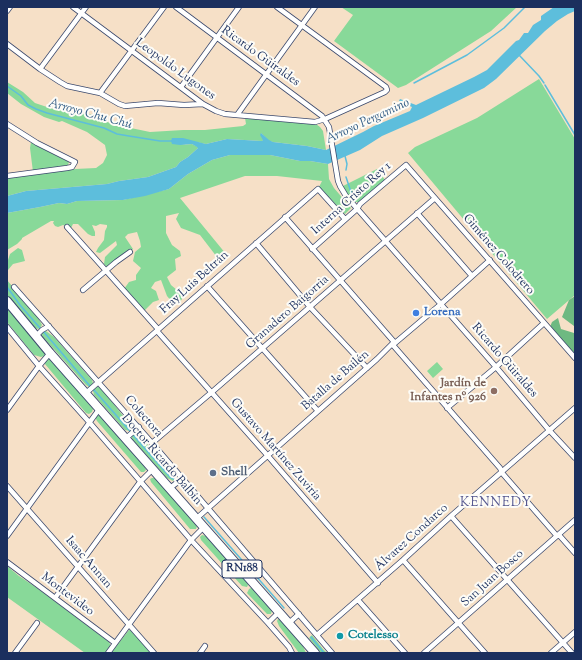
<!DOCTYPE html>
<html>
<head>
<meta charset="utf-8">
<style>
	body { margin:0 }
	#map { position:relative; width:582px; height:660px; overflow:hidden; background:#f6e0c7; font-family:"Sorts Mill Goudy",serif }
	canvas { display:block }
	.frame { position:absolute; inset:0; border:8px solid #1b2f5e; pointer-events:none }
</style>
</head>
<body>
<div id="map">
<canvas width="582" height="660"></canvas>
<div class="frame"></div>
</div>
<script>
const c = document.querySelector('canvas').getContext('2d');
c.lineJoin = 'round';
function fill(path, color) {
  c.fillStyle = color;
  c.fill(path, 'evenodd');
}
function toPath(rows) {
  const path = new Path2D();
  for (const r of rows) {
    path.moveTo(r[0], r[1]);
    for (let i = 2; i < r.length; i += 2) path.lineTo(r[i], r[i + 1]);
  }
  return path;
}
function strokePath(path, color, width, dash) {
  c.strokeStyle = color;
  c.lineWidth = width;
  c.lineCap = dash ? 'butt' : 'round';
  c.setLineDash(dash || []);
  c.stroke(path);
}
function label(font, color, halo, rows, align = 'center') {
  c.font = font + ' "Sorts Mill Goudy",serif';
  c.lineWidth = 4;
  c.setLineDash([]);
  c.textBaseline = 'middle';
  c.strokeStyle = halo;
  c.fillStyle = color;
  for (const [text, x, y, turn = 0] of rows) {
    c.save();
    c.translate(x, y);
    c.rotate((+turn || 0) * Math.PI / 180);
    c.textAlign = isNaN(turn) ? turn : align;
    if (halo) c.strokeText(text, 0, 0);
    c.fillText(text, 0, 0);
    c.restore();
  }
}
fill(toPath([
	[341,7,517,7,491,31,406,85,398,88,334,41,353,15],
	[539,79,575,139,575,295,547,319,408,153,415,147,477,118],
	[7,82,23,92,35,103,50,108,68,112,94,115,107,122,126,127,150,132,183,130,205,130,243,126,246,124,245,118,316,124,320,127,323,131,326,150,307,146,273,142,269,141,261,133,264,140,262,141,227,139,206,144,196,142,180,145,192,144,198,147,198,148,188,157,180,162,176,167,148,177,119,181,107,184,26,191,7,196,7,178,75,169,96,168,103,163,107,155,105,145,87,132,62,121,59,122,44,117,21,104,7,93],
	[31,142,69,162,68,165,33,172,30,148],
	[230,155,270,155,300,161,310,161,328,164,329,179,334,188,351,208,345,214,319,187,322,181,277,176,245,176,180,198,226,254,220,261,200,235,181,228,176,219,179,213,166,216,166,233,172,245,180,251,181,256,175,259,176,270,167,277,171,285,184,296,180,302,173,303,167,296,161,280,155,282,151,288,156,291,159,300,153,302,144,311,124,289,129,282,136,280,136,275,141,268,133,261,135,252,141,247,140,241,137,232,128,234,125,237,133,249,128,255,124,253,107,267,104,264,105,257,117,245,116,241,100,253,96,252,98,248,104,240,105,231,107,227,107,225,100,224,96,226,92,225,95,232,95,236,92,236,88,234,78,224,73,224,71,228,63,225,58,227,55,226,53,223,54,221,51,221,22,238,22,239,17,244,7,250,7,213,40,207,59,203,67,204,77,201,123,200,169,189,188,174,212,160],
	[377,169,385,180,359,202,354,202,347,194,343,186],
	[18,248,22,250,25,261,13,264,8,270,7,270,7,263,10,254],
	[7,280,37,316,41,323,42,325,40,328,38,329,35,328,7,295],
	[7,307,44,351,45,354,44,356,41,357,34,355,7,322],
	[42,331,46,331,54,337,92,380,93,383,89,387,86,385,43,337,41,333],
	[49,359,52,360,92,405,93,409,92,412,89,414,86,413,45,364,45,362,46,360],
	[437,362,443,369,433,378,427,371],
	[97,387,100,387,102,389,131,426,132,429,130,431,125,430,94,395,93,391,93,390],
	[99,415,101,417,143,464,145,467,146,470,144,472,141,472,97,421,96,419,96,416],
	[133,434,137,434,141,437,170,470,174,476,174,480,173,481,167,478,133,440,132,438,132,435],
	[152,478,156,478,195,523,197,526,196,529,190,529,151,482,150,479],
	[202,535,206,536,247,582,248,585,247,587,242,586,201,540,200,537],
	[7,566,19,576,37,588,109,642,110,644,110,646,105,653,85,653,7,597],
	[251,588,253,588,270,608,272,610,271,614,267,614,247,593,249,589],
	[278,619,281,620,302,644,306,653,299,653,279,626,277,621],
	[129,630,132,630,151,653,111,653],
	[312,635,323,649,327,653,321,653,309,638]
]), '#88d999');
fill(toPath([
	[575,296,575,357,550,327,552,322,558,318,561,329,574,333,574,326,562,317,569,300]
]), '#6eb981');
fill(toPath([
	[554,7,575,7,575,11,568,14,557,21,545,31,496,79,484,88,423,118,382,136,360,150,328,164,310,161,300,161,270,155,230,155,212,160,188,174,169,189,145,196,123,200,77,201,67,204,59,203,40,207,7,213,7,196,26,191,107,184,119,181,148,177,176,167,180,162,188,157,198,148,197,147,192,144,180,145,172,144,171,141,172,138,183,138,206,144,227,139,262,141,263,140,260,135,261,133,269,140,273,142,307,146,326,150,363,132,374,126,410,111,412,107,399,101,400,99,416,105,474,77,487,70,516,41,519,40,524,33,528,33,533,25,541,20,541,16]
]), '#5dbedc');
strokePath(toPath([
	[519,55,539,76,544,83],
	[414,83,467,55,504,28,525,7],
	[545,85,575,135],
	[7,86,21,96,28,105,36,109,47,113,104,128,117,134,129,136,160,141,172,141],
	[345,156,347,164,346,170],
	[346,177,353,198],
	[7,287,20,305,40,328],
	[43,331,90,386],
	[94,390,130,431],
	[134,436,170,477,174,479],
	[204,517,284,608],
	[311,637,324,653]
]), '#5dbedc', 1.5);
const minor = toPath([
	[73,7,203,104,216,111,225,114,315,122,325,119,385,92,387,90,386,87,277,7],
	[176,7,322,116,329,127,338,181,340,186,346,196,496,367,549,430,575,458],
	[7,11,10,7],
	[7,44,40,69,60,82,67,86,100,93,119,104,125,106,158,103,184,105,203,104],
	[40,69,86,7],
	[181,87,239,7],
	[100,93,164,7],
	[237,115,315,7],
	[7,124,37,143,75,162,72,167,67,168,7,176],
	[417,213,472,276],
	[285,217,395,343],
	[67,227,158,329],
	[256,243,310,307,367,368],
	[312,249,357,209,360,204,406,165,575,358],
	[207,286,318,411],
	[14,287,152,443,332,653],
	[83,290,116,262,130,252],
	[7,327,39,366,90,423,191,540,268,623,289,647,292,653],
	[157,331,268,456,378,583],
	[36,336,42,330,49,326],
	[392,344,500,468,503,474,557,536],
	[86,393,318,189,345,219],
	[447,408,496,367,544,323],
	[7,410,39,366,50,353],
	[126,438,139,427],
	[152,443,212,392,435,198],
	[7,486,154,653],
	[170,488,183,478],
	[451,516,572,653],
	[197,518,377,359,392,344,395,343,441,304,490,260],
	[559,535,575,553],
	[7,536,100,408],
	[403,560,485,653],
	[7,562,115,643],
	[55,598,140,482,153,469],
	[358,600,405,653],
	[268,623,279,612],
	[289,623,299,614],
	[317,635,403,560,451,516,575,408],
	[15,653,37,623],
	[108,653,191,540,204,527],
	[200,653,205,646],
	[424,653,575,520],
	[551,653,575,632]
]);
const trunk = toPath([
	[7,301,50,353,315,653]
]);
strokePath(minor, '#3c4a6e', 6);
strokePath(trunk, '#3c4a6e', 10);
strokePath(minor, '#fff', 4.5);
strokePath(trunk, '#fff', 8);
for (const [x, y, r, color] of [
	[416,313,4,"#3f7fe0"],
	[494,391,4,"#8d6e63"],
	[213,473,4,"#5c6f8a"],
	[340,636,4,"#0f9aa8"]
]) {
  const dot = new Path2D();
  dot.arc(x, y, r, 0, 2 * Math.PI);
  c.fillStyle = color;
  c.fill(dot);
  strokePath(dot, '#fdfcf7', 1.5);
}
for (const [x, y, w] of [
	[242,569,40]
]) {
  const box = new Path2D();
  box.roundRect(x - w / 2, y - 9, w, 18, 3);
  c.fillStyle = '#fdfcf7';
  c.fill(box);
  strokePath(box, '#1b2f5e', 1);
}
label('bold 11px', '#1b2f5e', null, [
	["RN188",242,569]
]);
label('12px', '#1b2f5e', '#fdfcf7', [
	["Ricardo Güiraldes",260,57,36],
	["Leopoldo Lugones",175,70,36],
	["Interna Cristo Rey 1",352,199,-42],
	["Giménez Colodrero",498,255,49],
	["Fray Luis Beltrán",195,283,-42],
	["Granadero Baigorria",288,313,-41],
	["Ricardo Güiraldes",504,361,49],
	["Batalla de Bailén",336,381,-41],
	["Colectora",143,417,49],
	["Gustavo Martínez Zuviría",275,450,49],
	["Doctor Ricardo Balbín",161,460,49],
	["Álvarez Condarco",412,538,-42],
	["Isaac Annan",88,563,49],
	["San Juan Bosco",493,579,-42],
	["Montevideo",67,595,37]
]);
label('bold 12px', '#366cbe', '#fdfcf7', [
	["Lorena",424,313]
], 'left');
label('bold 12px', '#785e54', '#fdfcf7', [
	["Jardín de",486,384],
	["Infantes nº 926",486,398]
], 'right');
label('bold 12px', '#4e5e75', '#fdfcf7', [
	["Shell",221,473]
], 'left');
label('bold 12px', '#0d838f', '#fdfcf7', [
	["Cotelesso",348,636]
], 'left');
label('italic 13px', '#2f5a84', '#fdfcf7', [
	["Arroyo Chu Chú",90,115,15],
	["Arroyo Pergamino",368,122,-25]
]);
c.letterSpacing = '1px';
label('13px', '#565890', '#fdfcf7', [
	["KENNEDY",496,504]
]);
c.letterSpacing = '0px';
</script>
</body>
</html>
